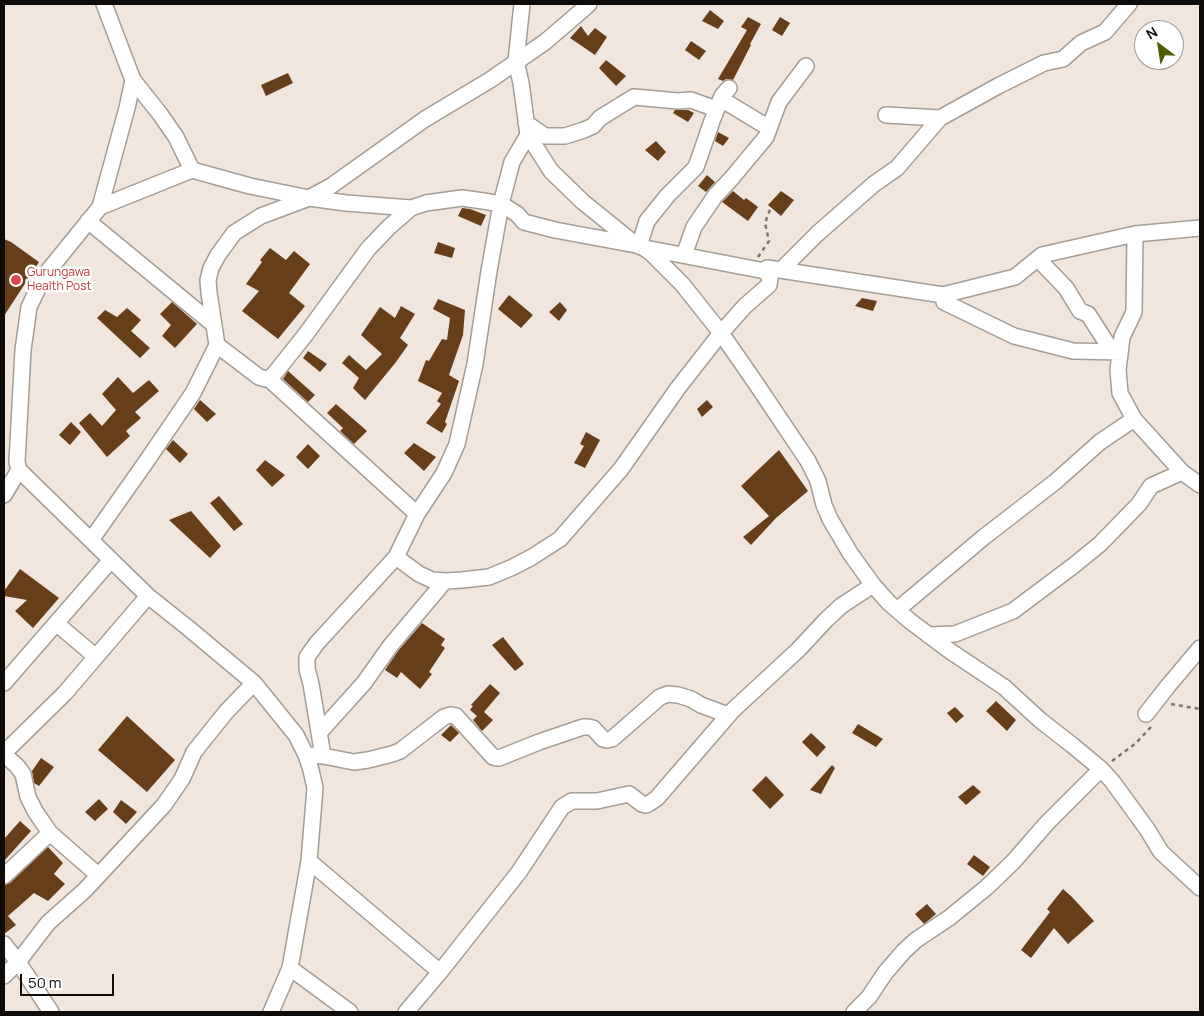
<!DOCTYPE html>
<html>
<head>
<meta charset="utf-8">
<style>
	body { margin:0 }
	#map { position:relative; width:1204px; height:1016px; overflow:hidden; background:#f0e6dd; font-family:Manrope,sans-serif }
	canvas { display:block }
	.frame { position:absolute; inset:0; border:5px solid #0e0b08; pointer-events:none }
	.north { position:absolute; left:1134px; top:20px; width:50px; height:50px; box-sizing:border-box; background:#fff; border:1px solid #9f9d9c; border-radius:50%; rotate:329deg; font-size:14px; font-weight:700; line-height:20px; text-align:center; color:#0e0b08 }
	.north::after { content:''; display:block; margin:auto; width:18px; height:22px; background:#4f5e00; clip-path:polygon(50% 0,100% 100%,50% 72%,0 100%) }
	.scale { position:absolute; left:20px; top:974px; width:94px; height:22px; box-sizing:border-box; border:2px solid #0e0b08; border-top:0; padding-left:6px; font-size:15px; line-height:18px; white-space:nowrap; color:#0e0b08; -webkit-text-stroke:4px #fff; paint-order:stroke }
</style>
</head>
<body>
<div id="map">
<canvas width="1204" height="1016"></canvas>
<div class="frame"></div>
<div class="north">N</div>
<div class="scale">50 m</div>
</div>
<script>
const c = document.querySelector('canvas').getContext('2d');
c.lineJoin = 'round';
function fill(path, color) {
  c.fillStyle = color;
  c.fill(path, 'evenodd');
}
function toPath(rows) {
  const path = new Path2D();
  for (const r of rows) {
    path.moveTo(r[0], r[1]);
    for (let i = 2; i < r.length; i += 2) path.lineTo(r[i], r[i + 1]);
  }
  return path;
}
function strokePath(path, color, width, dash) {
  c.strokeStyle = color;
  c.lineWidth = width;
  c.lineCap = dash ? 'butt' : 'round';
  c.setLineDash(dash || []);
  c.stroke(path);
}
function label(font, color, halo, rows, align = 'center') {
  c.font = font + ' Manrope,sans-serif';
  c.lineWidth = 5;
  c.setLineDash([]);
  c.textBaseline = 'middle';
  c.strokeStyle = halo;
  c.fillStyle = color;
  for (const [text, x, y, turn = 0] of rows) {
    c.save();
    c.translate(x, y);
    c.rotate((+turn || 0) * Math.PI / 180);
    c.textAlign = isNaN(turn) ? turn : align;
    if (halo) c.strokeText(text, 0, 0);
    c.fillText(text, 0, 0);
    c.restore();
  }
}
fill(toPath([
	[710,10,724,21,718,29,702,21],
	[748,17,761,24,750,44,751,45,733,80,726,79,723,81,718,79,747,30,741,27],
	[780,17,790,23,782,36,772,30],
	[581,26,588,36,595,28,607,37,595,55,570,38],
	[691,41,706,51,699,60,685,50],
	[606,60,626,76,616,86,599,68],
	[288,73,293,83,266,96,261,85],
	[675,110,688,110,694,113,688,122,673,113],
	[718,132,729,138,723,146,715,141],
	[656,141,666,152,658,161,645,150],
	[707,175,715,182,706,192,698,186],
	[733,191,744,200,746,198,758,207,748,221,722,202],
	[781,191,794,200,781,216,768,205],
	[462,208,470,209,486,215,481,226,458,216],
	[4,239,11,242,39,262,4,316],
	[438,242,455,248,452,258,434,253],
	[270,248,286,260,294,251,310,264,289,293,305,306,278,339,242,311,259,291,246,284,262,262,260,260],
	[509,295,533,315,521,328,498,309],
	[862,298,877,301,873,311,855,306],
	[438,299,465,310,463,335,449,375,459,381,445,422,447,424,442,433,426,423,441,404,437,401,442,393,418,381,426,360,429,361,442,339,447,340,450,318,433,309],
	[172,302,197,324,175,348,162,336,171,325,160,314],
	[560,302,567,310,559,321,549,312],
	[401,306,415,314,400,338,408,345,396,362,365,400,353,388,359,378,342,363,349,355,366,370,382,354,361,335,380,307,395,318],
	[127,308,141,320,131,331,150,348,140,358,97,318,105,310,117,317],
	[308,351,327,364,320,372,303,358],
	[288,371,315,395,308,402,283,379],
	[118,377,133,393,149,380,159,391,135,412,141,418,126,431,130,436,107,457,79,423,90,413,102,426,116,410,102,394],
	[200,400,216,414,207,422,194,409],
	[707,400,713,407,702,417,697,409],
	[336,404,367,431,354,444,340,431,343,428,327,413],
	[71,422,81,432,70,445,59,435],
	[586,432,600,440,585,468,574,463,584,446,580,444],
	[173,440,188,454,180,463,166,449],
	[414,443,436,457,424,471,404,453],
	[308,444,320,456,308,469,296,457],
	[779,450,808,491,776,518,751,545,743,537,769,516,741,486],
	[265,460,285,475,272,487,256,470],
	[219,496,243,524,234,531,210,503],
	[191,511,221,546,210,558,169,520],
	[20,569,59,598,33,628,15,611,27,600,4,596,4,591],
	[422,623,445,639,441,645,445,648,429,672,432,674,420,689,401,672,397,678,385,670,398,651],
	[503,637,524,664,515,671,492,645],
	[490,684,500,693,484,712,493,720,482,731,473,720,477,716,470,710,473,706,471,705],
	[996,701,1016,720,1007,731,986,711],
	[955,707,964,716,956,723,947,713],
	[127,716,175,760,147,792,98,750],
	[858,724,883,739,876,747,852,733],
	[451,725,459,733,450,742,441,735],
	[811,733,826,747,817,757,802,742],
	[41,758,54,767,39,786,34,783,32,771],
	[832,765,835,768,821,794,810,790],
	[766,776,784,795,770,809,752,790],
	[973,785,981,792,966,805,958,797],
	[99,799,108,809,95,821,85,812],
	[121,800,137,812,126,824,113,812],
	[20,821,31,831,4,861,4,839],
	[48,847,63,863,54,874,65,884,48,901,34,893,8,916,16,925,4,934,4,885,10,883],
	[974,855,990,867,983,876,967,864],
	[1063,889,1072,897,1094,921,1068,944,1054,928,1031,958,1021,950,1050,912,1047,909],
	[927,904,936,914,924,924,915,914]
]), '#663e1a');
const minor = toPath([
	[104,4,133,80,127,108,100,207,44,276,29,307,23,350,17,462,19,470,148,596,187,627,254,683,296,735,306,755,311,770,315,788,309,861,290,968,271,1012],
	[133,80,160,114,176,137,192,170],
	[721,99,769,128],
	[940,118,998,86,1044,63,1063,59,1081,43,1105,32,1129,4],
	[526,123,545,136,565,136,584,130,593,126,600,118,634,97,678,101,691,100,716,109],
	[528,135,551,171,583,202,635,244],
	[100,207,192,170,250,186,309,198,346,203,411,208,426,203,462,198,483,201,501,204,517,214,524,222,555,230,636,245,644,248,651,253,682,284,698,304,721,333,755,382,808,461,818,481,824,505,830,519,850,553,873,585,889,603,910,621,950,651,1004,687,1040,720,1072,745,1101,769,1112,781,1147,829,1161,852,1200,888],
	[88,221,213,324],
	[1135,234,1134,312,1122,337,1118,370,1120,393,1134,419,1182,472,1200,485],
	[639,246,647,221,668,195,696,167,712,121,722,96,729,88],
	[684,255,694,227,715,196,731,179,766,137,779,102,806,66],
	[1038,259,1066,288,1080,311,1088,314,1108,345,1120,352],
	[781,270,817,234,874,184,897,168,940,118,886,115],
	[765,271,767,268,943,295,1015,277,1042,255,1135,234,1200,228],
	[943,295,944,302,1014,336,1073,351,1120,352],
	[217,345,259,377,266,379,271,377,275,373,306,334,368,249,389,227,411,208],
	[268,378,417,514],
	[4,495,19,470],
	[91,540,146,462,193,393,217,345,209,293,208,280,211,268,218,255,234,233,261,216,309,198,331,186,425,119,490,80,545,42,580,12,589,4],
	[396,557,419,574,432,580,445,581,462,580,489,577,513,567,532,557,560,539,621,469,678,388,721,333,745,306,769,285,770,278,765,271,645,248],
	[897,610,984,537,1055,482,1100,442,1134,419],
	[56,623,96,657],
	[928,635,955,634,1013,611,1073,566,1100,544,1139,504,1151,486,1182,472],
	[4,683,111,560],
	[1146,714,1168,686,1200,648],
	[319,733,364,683,391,645,445,581],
	[4,753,65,693,148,596],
	[4,755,8,758,17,766,23,774,28,797,35,811,50,833,98,875],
	[313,755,323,756,354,762,368,760,392,754,400,751,444,717,450,715,456,716,493,757,499,758,539,742,583,727,588,727,593,728,603,739,607,740,612,739,660,697,668,694,678,695,691,699,701,705,728,715],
	[323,756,311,684,307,669,307,657,317,643,396,557,417,514,444,473,457,444,475,364,489,271,501,204,512,162,528,135,521,83,516,61,522,4],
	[309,861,440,972],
	[4,876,50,833],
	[4,944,18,962,51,1012],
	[290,968,350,1012],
	[4,976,18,962,48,923,85,890,164,805,182,779,194,752,226,712,254,683],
	[406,1012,440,972,519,872,562,807,572,801,597,801,629,794,642,804,646,805,650,803,657,798,732,711,798,650,826,620,841,606,873,585],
	[854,1012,869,997,885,973,904,951,916,940,949,918,987,887,1013,862,1047,823,1101,769]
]);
strokePath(minor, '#a59c94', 18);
strokePath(toPath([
	[758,257,769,241,765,223,771,207],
	[1171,704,1200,709],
	[1112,761,1135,744,1151,727]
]), '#7a746e', 2.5, [4, 4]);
strokePath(minor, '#fff', 15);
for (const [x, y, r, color] of [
	[16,280,6,"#e0444e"]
]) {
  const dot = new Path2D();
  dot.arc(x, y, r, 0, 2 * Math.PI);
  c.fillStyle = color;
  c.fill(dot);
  strokePath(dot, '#fff', 2);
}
label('12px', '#be3a42', '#fff', [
	["Gurungawa",27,273],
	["Health Post",27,287]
], 'left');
</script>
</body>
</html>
